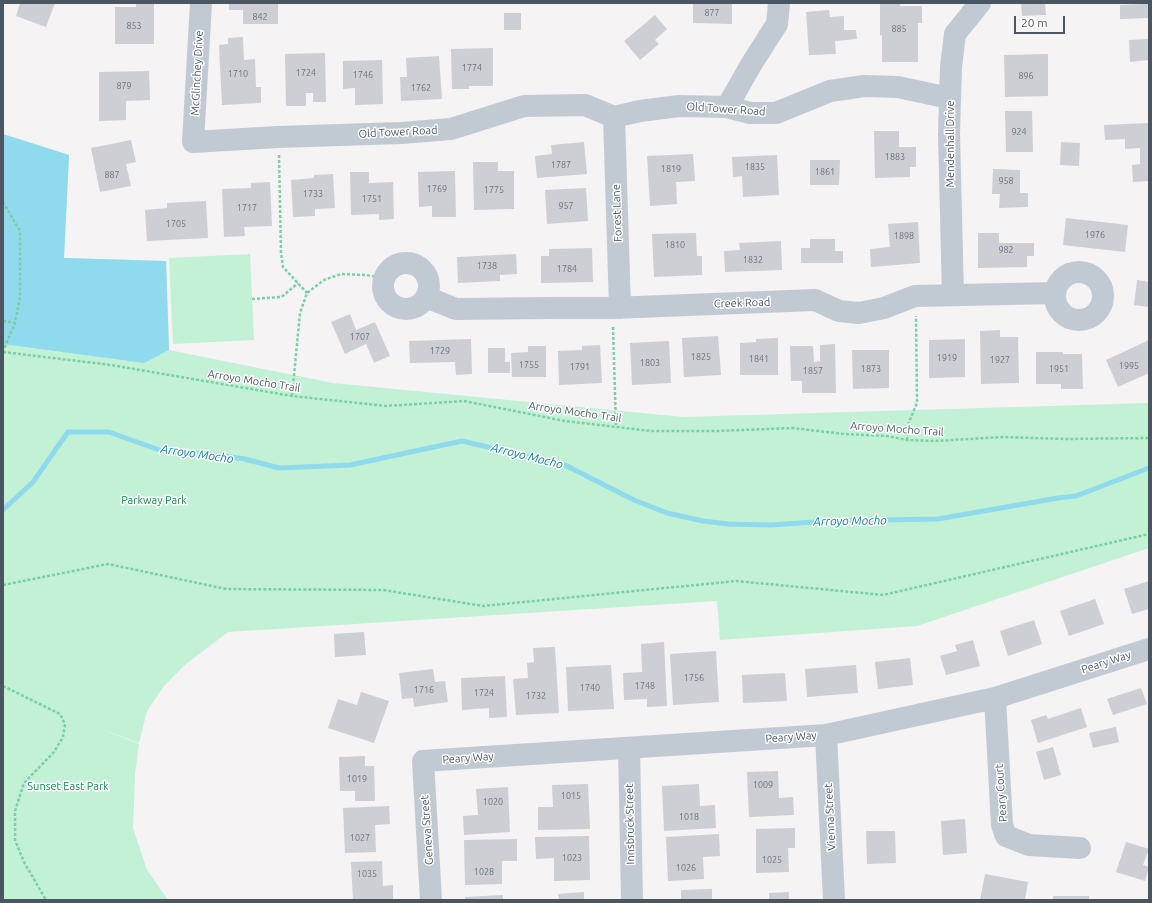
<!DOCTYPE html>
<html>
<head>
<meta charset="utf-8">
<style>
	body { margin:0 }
	#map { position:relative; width:1152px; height:903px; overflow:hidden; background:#f5f3f3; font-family:Ubuntu,sans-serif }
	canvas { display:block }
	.frame { position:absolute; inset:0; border:4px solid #4a5661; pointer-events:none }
	.scale { position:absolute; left:1014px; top:16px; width:51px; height:18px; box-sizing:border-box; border:2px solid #4a5661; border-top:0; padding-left:5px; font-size:12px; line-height:14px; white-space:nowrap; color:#4a5661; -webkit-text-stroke:3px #fff; paint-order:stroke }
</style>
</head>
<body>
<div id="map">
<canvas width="1152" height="903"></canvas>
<div class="frame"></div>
<div class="scale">20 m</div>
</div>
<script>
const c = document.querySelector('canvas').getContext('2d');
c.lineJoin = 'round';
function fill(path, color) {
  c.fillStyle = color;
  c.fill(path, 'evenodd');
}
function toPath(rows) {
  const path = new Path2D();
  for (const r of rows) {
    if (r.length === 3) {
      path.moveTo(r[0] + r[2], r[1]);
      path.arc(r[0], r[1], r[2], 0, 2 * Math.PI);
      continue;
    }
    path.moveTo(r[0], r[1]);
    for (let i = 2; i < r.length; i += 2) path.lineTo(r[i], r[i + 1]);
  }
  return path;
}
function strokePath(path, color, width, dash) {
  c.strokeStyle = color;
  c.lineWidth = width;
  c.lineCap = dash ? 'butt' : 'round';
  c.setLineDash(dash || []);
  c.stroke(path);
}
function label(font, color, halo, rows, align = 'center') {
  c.font = font + ' Ubuntu,sans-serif';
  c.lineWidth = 3;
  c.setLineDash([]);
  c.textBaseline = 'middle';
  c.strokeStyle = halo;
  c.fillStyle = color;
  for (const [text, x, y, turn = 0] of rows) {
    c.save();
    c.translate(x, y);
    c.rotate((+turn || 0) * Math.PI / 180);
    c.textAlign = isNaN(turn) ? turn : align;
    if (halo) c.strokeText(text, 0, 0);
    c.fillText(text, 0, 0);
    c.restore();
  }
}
fill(toPath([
	[3,134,69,155,64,258,166,261,169,350,333,383,683,417,1149,403,1149,548,917,626,720,640,717,601,228,632,186,664,164,686,147,711,139,743,94,726,139,744,135,774,133,828,147,870,168,900,3,900],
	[250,254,254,340,173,344,169,258]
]), '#c3f1d5');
fill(toPath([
	[3,134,69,155,64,258,166,261,169,350,144,363,3,344]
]), '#90daee');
strokePath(toPath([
	[3,510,33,482,68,432,109,432,162,451,209,454,245,459,279,468,350,465,462,441,565,465,634,500,667,513,703,521,728,524,771,525,829,521,938,519,1058,498,1076,496,1149,468]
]), '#90daee', 5);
fill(toPath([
	[20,3,55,3,46,27,16,16],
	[136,3,154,3,154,44,115,44,115,7,136,7],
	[229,3,278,3,278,24,243,24,243,10,229,10],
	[693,3,732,3,732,24,693,23],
	[880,3,900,3,900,6,922,6,922,23,918,23,918,62,882,62,882,36,880,35],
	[1021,3,1045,3,1046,15,1022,16],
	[1142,3,1149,3,1149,18,1120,19,1120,5,1142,4],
	[829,10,830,17,844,16,844,30,856,30,857,39,835,41,836,54,809,55,806,12],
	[504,13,521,13,521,30,504,30],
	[655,15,667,29,655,40,659,44,640,60,624,41],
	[243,37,244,60,255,59,256,87,261,87,261,103,222,105,219,45,228,44,228,38],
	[1149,39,1149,60,1130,62,1129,40],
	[493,48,493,86,469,86,469,89,452,89,451,49],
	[325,53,326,102,313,102,313,93,306,93,306,106,286,106,285,54],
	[1048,54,1048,96,1005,97,1004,55],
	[439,56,442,99,401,101,400,77,407,77,406,58],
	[382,60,383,104,355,105,355,88,343,89,343,61],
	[149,71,150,100,126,101,126,120,99,121,99,72],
	[1005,111,1032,111,1033,152,1006,152],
	[1149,123,1149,181,1133,182,1132,165,1140,164,1140,148,1125,149,1125,139,1105,140,1104,125],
	[874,131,899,131,899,147,916,147,916,167,910,167,910,177,875,178],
	[131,140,136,162,126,164,131,186,100,192,91,148],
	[584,142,587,174,537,178,535,156,552,154,551,145],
	[1061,142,1080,143,1079,166,1060,165],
	[693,154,695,181,676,182,677,204,650,206,647,156],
	[777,155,779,195,743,197,742,176,733,177,732,157],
	[810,160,840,160,839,185,810,185],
	[473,162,498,162,498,171,514,171,514,209,474,210],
	[993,169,1020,170,1020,193,1028,193,1028,207,999,208,1000,194,992,194],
	[455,171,456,217,432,217,432,206,419,207,418,172],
	[350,172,369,172,369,183,393,182,394,219,379,220,379,214,351,215],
	[333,174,335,208,315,209,315,216,293,217,291,180,314,178,314,175],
	[270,182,272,226,244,227,245,236,224,237,222,189,251,188,251,183],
	[586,188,588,221,547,224,545,190],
	[206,201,208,238,147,241,145,210,167,208,167,203],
	[1066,218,1128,225,1125,252,1063,245],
	[918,222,920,263,871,267,870,249,890,247,888,224],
	[696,233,697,256,702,256,702,275,654,277,652,234],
	[978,233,999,233,999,243,1034,243,1034,256,1027,256,1027,267,978,268],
	[810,239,835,239,835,251,843,251,843,263,801,263,801,248,810,248],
	[781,241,782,270,725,272,724,251,740,250,739,243],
	[592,248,593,282,541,283,541,256,549,256,549,249],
	[516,254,517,274,500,275,500,281,458,283,457,257],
	[1137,280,1149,282,1149,307,1134,305],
	[350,314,356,330,375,322,390,356,374,363,366,344,345,354,331,322],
	[1000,330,1000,337,1018,337,1019,383,981,384,980,331],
	[718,336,721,375,684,377,682,338],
	[778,338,778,375,740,375,740,343,756,342,756,339],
	[471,339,472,374,456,375,455,362,410,363,409,341],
	[965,339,965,377,929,378,929,340],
	[1149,340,1149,373,1118,387,1106,360],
	[669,341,671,383,632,385,630,343],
	[835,344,836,393,802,393,802,381,791,381,790,346,813,346,814,362,820,361,820,345],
	[600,345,602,383,559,385,558,351,582,350,582,346],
	[528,346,546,346,546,377,512,377,511,353,528,352],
	[488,348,505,348,505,362,510,362,510,373,488,373],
	[852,350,889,350,889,388,853,389],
	[1036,352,1063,352,1063,354,1082,354,1083,389,1061,389,1061,384,1036,384],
	[1149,581,1149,609,1132,614,1124,589],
	[1095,599,1104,624,1069,636,1060,611],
	[1034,620,1042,644,1008,656,1000,631],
	[364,632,366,655,335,657,334,634],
	[973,640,980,666,946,675,940,656,957,651,955,645],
	[664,642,667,706,647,707,647,699,624,700,623,673,642,672,641,644],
	[555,647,559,713,516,715,513,679,528,678,527,663,534,662,533,648],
	[716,651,719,702,673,705,670,654],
	[910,658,913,685,878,689,875,662],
	[611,665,614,709,568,711,566,667],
	[856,665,858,693,807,697,805,669],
	[433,669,435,682,445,681,448,702,414,707,413,698,402,699,399,673],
	[785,673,787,701,743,703,742,675],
	[505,676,507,717,489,718,489,708,462,710,461,678],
	[1141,688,1147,704,1113,715,1107,699],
	[361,692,389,701,374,743,328,728,338,699,357,705],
	[1081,708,1087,727,1038,743,1031,720,1046,715,1048,719],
	[1116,727,1119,742,1093,748,1089,733],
	[1053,747,1061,775,1044,780,1036,752],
	[365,756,365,766,374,766,375,801,355,801,355,791,340,791,339,757],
	[778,771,779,798,793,797,794,815,749,817,747,772],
	[588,784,590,829,538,830,538,807,553,807,552,785],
	[699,784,700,806,715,805,716,828,664,831,662,786],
	[508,787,510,832,464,835,463,816,478,815,476,789],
	[389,806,390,824,375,825,376,852,345,853,343,808],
	[965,819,967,853,943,855,941,821],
	[795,828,795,848,788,848,789,872,756,873,756,829],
	[866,831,895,831,896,863,867,864],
	[719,834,720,856,703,857,704,879,668,881,666,837],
	[589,836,590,880,554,881,554,858,536,859,535,837],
	[517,839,517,861,502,861,502,884,465,885,464,840],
	[1126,842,1149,849,1143,865,1149,867,1145,881,1116,872],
	[382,861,383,886,393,885,393,900,353,900,351,862],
	[985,874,1028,882,1025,900,980,900],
	[712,889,712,900,681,900,681,890],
	[584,892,584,900,559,900,558,894],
	[789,892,789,900,769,900,769,893],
	[503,895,503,900,465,900,465,897],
	[1053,896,1089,896,1089,900,1053,900]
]), '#cdcfd5');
strokePath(toPath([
	[279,155,281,253,283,267,307,293],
	[3,202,20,231,20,298,15,323,3,351],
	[252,299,281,297,284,295,298,283],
	[3,321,15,323],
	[613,327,616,426],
	[3,352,111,365,292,396,386,406,464,401,565,421,651,431,717,431,793,428,844,434,887,436,907,440,935,441,1003,437,1065,439,1149,438],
	[292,396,300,313,307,293,324,280,341,274,366,275,385,278],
	[907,440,909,422,917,403,916,316],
	[3,585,108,564,226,589,383,590,483,606,736,581,883,595,1149,534],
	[3,686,60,714,65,724,63,737,54,752,24,783,15,811,15,840,24,862,46,900]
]), '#7ad0a6', 2.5, [3, 2]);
strokePath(toPath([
	[201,3,193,142,278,137,401,133,451,129,524,106,585,105,614,117,640,111,679,106,727,107,750,113,776,113,830,91,864,86,898,87,949,98],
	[727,107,752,63,777,24,779,3],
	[614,117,620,308],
	[406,286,23],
	[1079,296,24],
	[953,295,949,134,951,67,955,34,980,3],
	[426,297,456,309,552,308,612,308,815,300,839,311,859,313,884,308,915,296,1055,293],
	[995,698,1002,825,1006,836,1029,845,1080,848],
	[826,735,834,900],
	[629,748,632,900],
	[431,900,423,761,826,735,995,698,1149,649]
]), '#c1cad2', 22);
label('9px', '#6b747e', null, [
	["877",712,13],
	["842",260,17],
	["853",134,26],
	["885",899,29],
	["1774",472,68],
	["1724",306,73],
	["1710",238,74],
	["1746",363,75],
	["896",1026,76],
	["879",124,86],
	["1762",421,88],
	["924",1019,132],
	["1883",895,157],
	["1787",561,165],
	["1835",755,167],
	["1819",671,169],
	["1861",825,172],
	["887",112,175],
	["958",1006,181],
	["1769",437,189],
	["1775",494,190],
	["1733",313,194],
	["1751",372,199],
	["957",566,206],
	["1717",247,208],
	["1705",176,224],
	["1976",1095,235],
	["1898",904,236],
	["1810",675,245],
	["982",1006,250],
	["1832",753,260],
	["1738",487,266],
	["1784",567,269],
	["1707",360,337],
	["1729",440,351],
	["1825",701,357],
	["1919",947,358],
	["1841",759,359],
	["1927",1000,360],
	["1803",650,363],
	["1755",529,365],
	["1995",1129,366],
	["1791",580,367],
	["1873",871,369],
	["1951",1059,369],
	["1857",813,371],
	["1756",694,678],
	["1748",645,686],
	["1740",590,688],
	["1716",424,690],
	["1724",484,693],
	["1732",536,696],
	["1019",357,779],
	["1009",763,785],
	["1015",571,796],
	["1020",493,802],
	["1018",689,817],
	["1027",360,838],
	["1023",572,858],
	["1025",772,860],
	["1026",686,868],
	["1028",484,872],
	["1035",367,874]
]);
label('11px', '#4a5661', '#fff', [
	["McGlinchey Drive",197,73,-87],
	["Old Tower Road",726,109,4],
	["Old Tower Road",398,132,-3],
	["Mendenhall Drive",950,144,-90],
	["Forest Lane",617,213,-92],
	["Creek Road",742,303,-2],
	["Arroyo Mocho Trail",254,381,9],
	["Arroyo Mocho Trail",575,412,8],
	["Arroyo Mocho Trail",897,429,4],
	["Peary Way",1106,662,-18],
	["Peary Way",791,737,-4],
	["Peary Way",468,758,-4],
	["Peary Court",1001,793,-94],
	["Vienna Street",830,817,-93],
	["Innsbruck Street",630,824,-91],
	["Geneva Street",427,830,-94]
]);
label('11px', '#17864f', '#fff', [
	["Parkway Park",154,500],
	["Sunset East Park",68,786]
]);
label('italic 12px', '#0c7c9b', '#fff', [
	["Arroyo Mocho",197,454,8],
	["Arroyo Mocho",527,456,14],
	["Arroyo Mocho",850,521,-1]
]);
</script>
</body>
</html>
